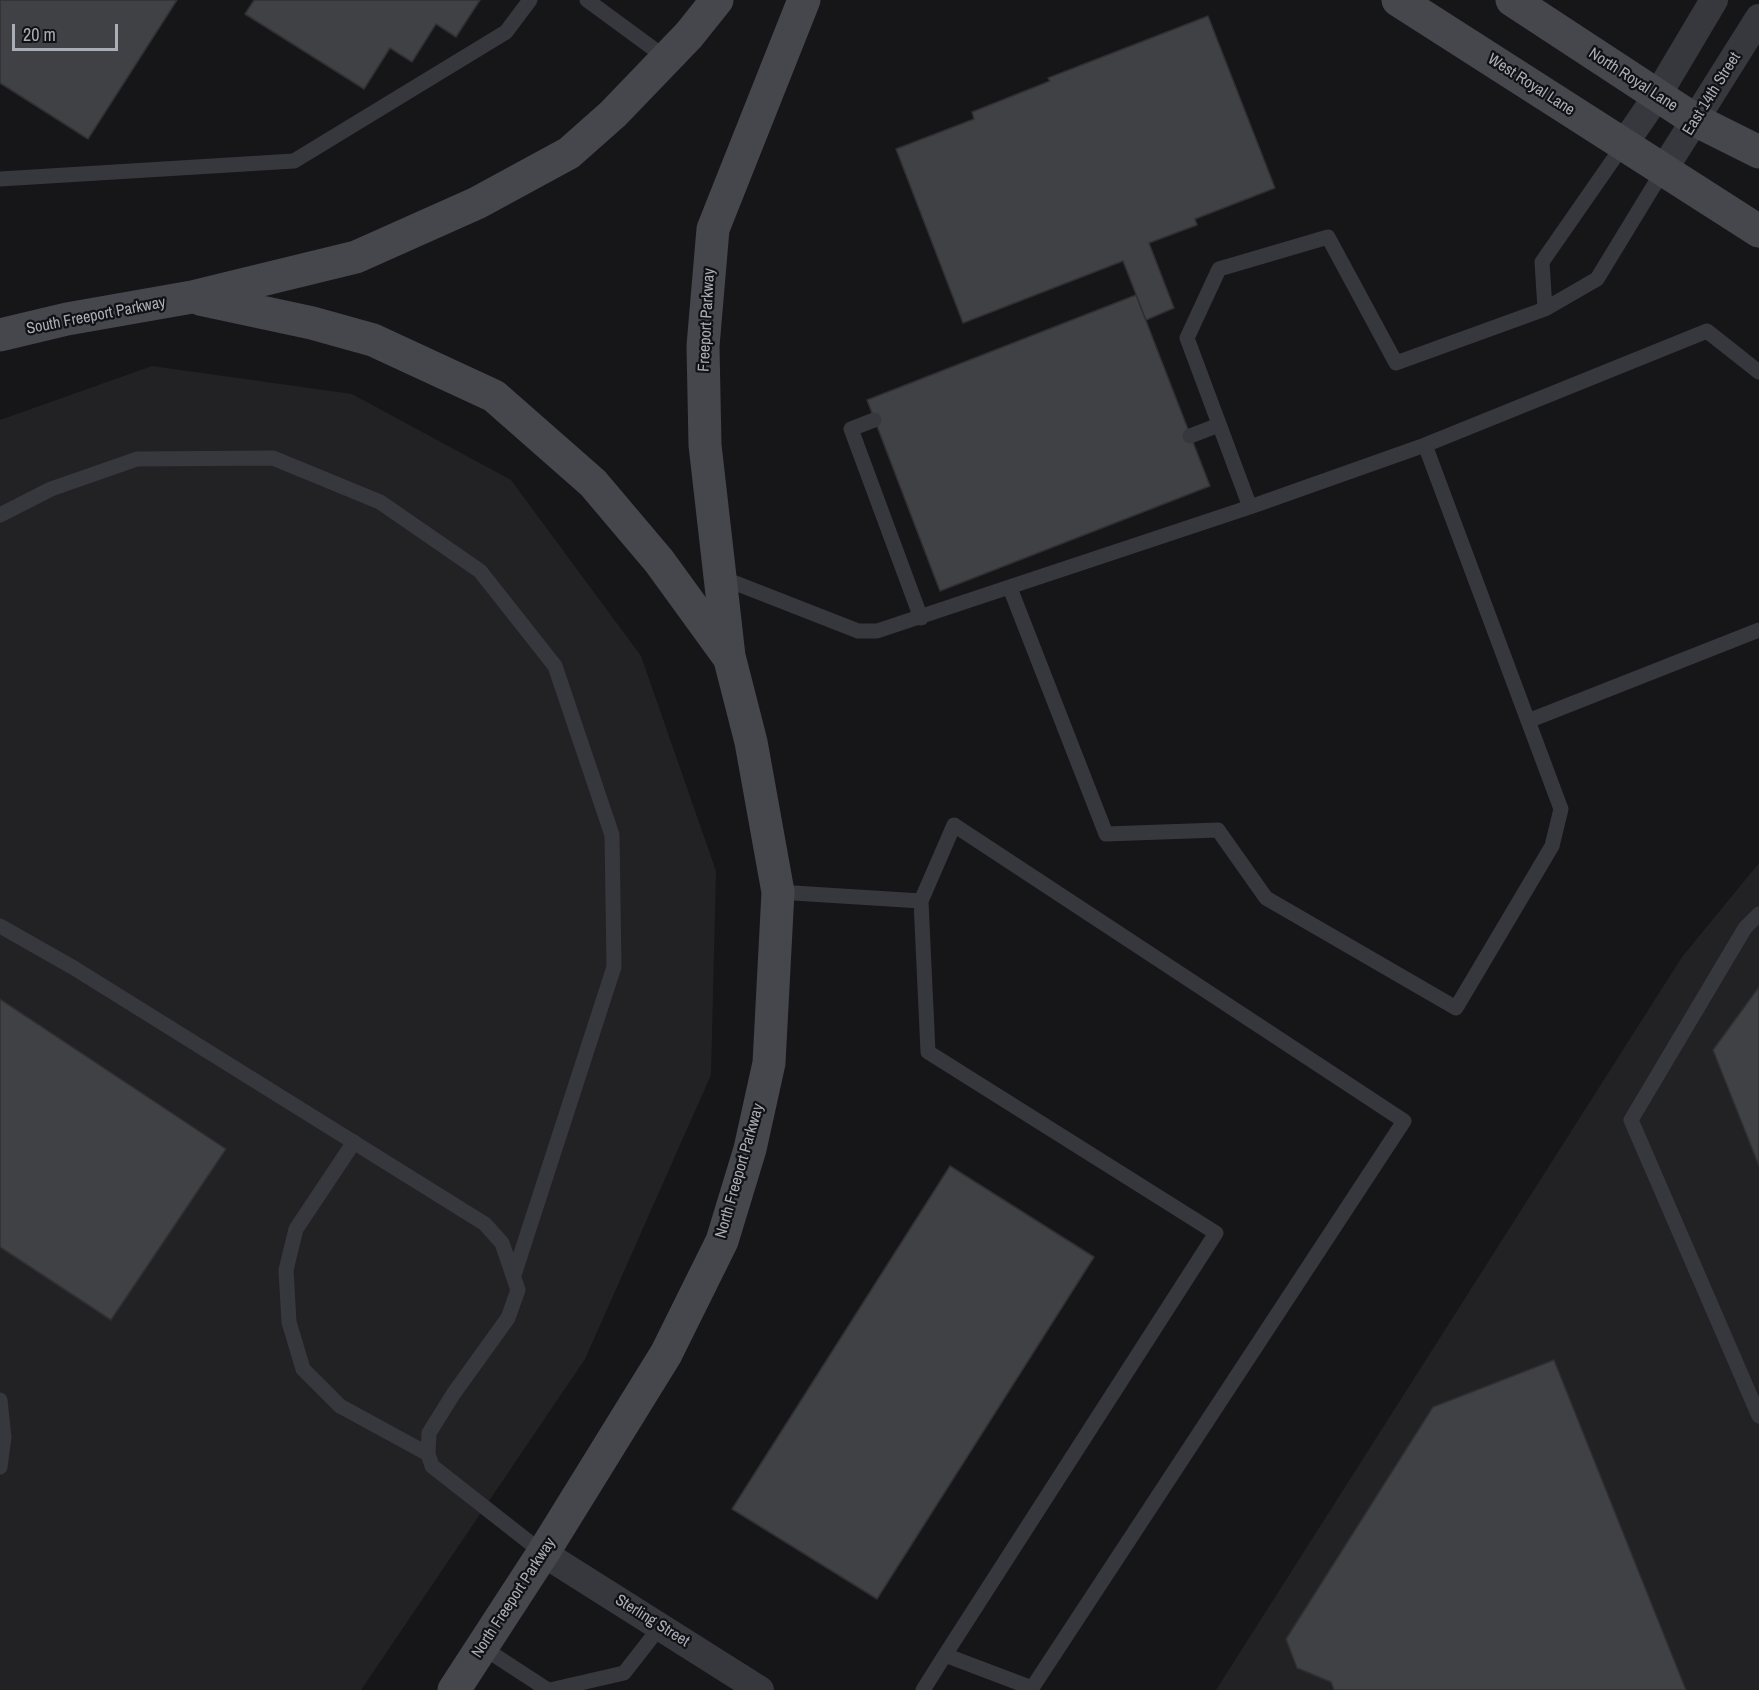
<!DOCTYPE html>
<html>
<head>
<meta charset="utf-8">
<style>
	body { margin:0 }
	#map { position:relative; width:1759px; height:1690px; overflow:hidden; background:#161618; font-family:"Archivo Narrow",sans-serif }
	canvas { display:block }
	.scale { position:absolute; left:12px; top:24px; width:106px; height:27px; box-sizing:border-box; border:3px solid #a8adb8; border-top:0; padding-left:8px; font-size:18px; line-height:21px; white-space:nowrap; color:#a8adb8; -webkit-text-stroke:4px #111113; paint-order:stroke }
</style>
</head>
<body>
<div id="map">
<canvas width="1759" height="1690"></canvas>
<div class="scale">20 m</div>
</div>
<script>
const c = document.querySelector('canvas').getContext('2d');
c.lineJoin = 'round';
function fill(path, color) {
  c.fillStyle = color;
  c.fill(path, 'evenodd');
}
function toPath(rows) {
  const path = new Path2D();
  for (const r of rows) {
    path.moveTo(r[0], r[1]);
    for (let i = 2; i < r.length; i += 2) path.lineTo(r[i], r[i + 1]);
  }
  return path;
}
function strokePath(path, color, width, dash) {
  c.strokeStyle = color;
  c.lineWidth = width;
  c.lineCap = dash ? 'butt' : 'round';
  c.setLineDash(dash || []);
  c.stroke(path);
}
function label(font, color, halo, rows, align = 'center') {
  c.font = font + ' "Archivo Narrow",sans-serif';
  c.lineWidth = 4.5;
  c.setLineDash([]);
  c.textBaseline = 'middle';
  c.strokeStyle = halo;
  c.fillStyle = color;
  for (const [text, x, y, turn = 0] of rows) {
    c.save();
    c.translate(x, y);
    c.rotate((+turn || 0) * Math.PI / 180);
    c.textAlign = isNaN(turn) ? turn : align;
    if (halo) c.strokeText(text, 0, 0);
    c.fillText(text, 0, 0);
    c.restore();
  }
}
fill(toPath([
	[152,366,352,394,511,480,641,656,716,871,711,1075,585,1359,361,1690,0,1690,0,420],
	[1759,863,1759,1690,1216,1690,1682,957]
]), '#222225');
const building = toPath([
	[0,0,177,0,88,139,0,83,0,0],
	[254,0,480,0,456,37,436,24,412,62,390,48,364,89,245,14,254,0],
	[1208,16,1275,188,1195,219,1197,225,1149,243,1174,308,1146,320,1123,261,963,323,896,149,974,119,972,112,1050,81,1048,78,1208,16],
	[1136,295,1210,486,940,591,867,400,1136,295],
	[1759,987,1759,1166,1713,1050,1759,987],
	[0,999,226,1149,111,1320,0,1247,0,999],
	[950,1166,1094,1257,877,1599,732,1509,950,1166],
	[1554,1360,1686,1690,1334,1690,1331,1682,1297,1668,1286,1639,1433,1407,1554,1360]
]);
fill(building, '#404145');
strokePath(building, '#303034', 1.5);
strokePath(toPath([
	[587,0,666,58],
	[0,179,294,161,506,32,530,0],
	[1545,309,1542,262,1624,144],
	[874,420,851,429,921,618],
	[1190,436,1219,425],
	[1425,445,1707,331,1759,372],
	[0,515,51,489,137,459,273,458,380,502,480,571,555,666,612,835,614,967,514,1275],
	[720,577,858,631,877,631,1250,507,1187,338,1219,269,1328,237,1396,363,1545,309,1597,279,1664,169],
	[1010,588,1106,834,1218,830,1266,898,1456,1008,1552,846,1561,809,1425,445,1250,507],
	[1528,721,1759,630],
	[778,892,921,901,954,825,1404,1121,1032,1688,945,1655,923,1690],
	[921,901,928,1052,1216,1233,945,1655],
	[1759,914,1745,928,1631,1120,1759,1416],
	[0,926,74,968,485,1224,502,1243,518,1290,508,1318,454,1393,429,1433,428,1454,432,1466,543,1553],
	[354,1142,296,1229,286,1270,289,1322,303,1369,340,1406,428,1454],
	[0,1400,4,1437,0,1467],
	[482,1647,548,1690],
	[550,1690,624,1673,660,1627]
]), '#37383d', 15);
strokePath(toPath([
	[1624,144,1657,96,1714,0],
	[1664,169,1759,18],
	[543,1553,760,1690]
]), '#37383d', 28);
strokePath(toPath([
	[1398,0,1759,231],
	[1512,0,1695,120,1759,152],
	[200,299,312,323,373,340,494,396,593,483,659,561,728,656],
	[0,335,67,319,192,297,356,257,477,203,569,153,613,114,689,35,717,0],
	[454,1690,543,1553,666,1354,722,1241,750,1149,769,1063,778,892,751,742,729,656,705,445,703,346,713,229,804,0]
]), '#45474d', 33);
label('16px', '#a8adb8', '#111113', [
	["North Royal Lane",1633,80,33],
	["West Royal Lane",1531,85,33],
	["East 14th Street",1712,94,-58],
	["South Freeport Parkway",96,316,-11],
	["Freeport Parkway",707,320,-87],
	["North Freeport Parkway",740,1171,-74],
	["North Freeport Parkway",514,1598,-57],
	["Sterling Street",652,1621,32]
]);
</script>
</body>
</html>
